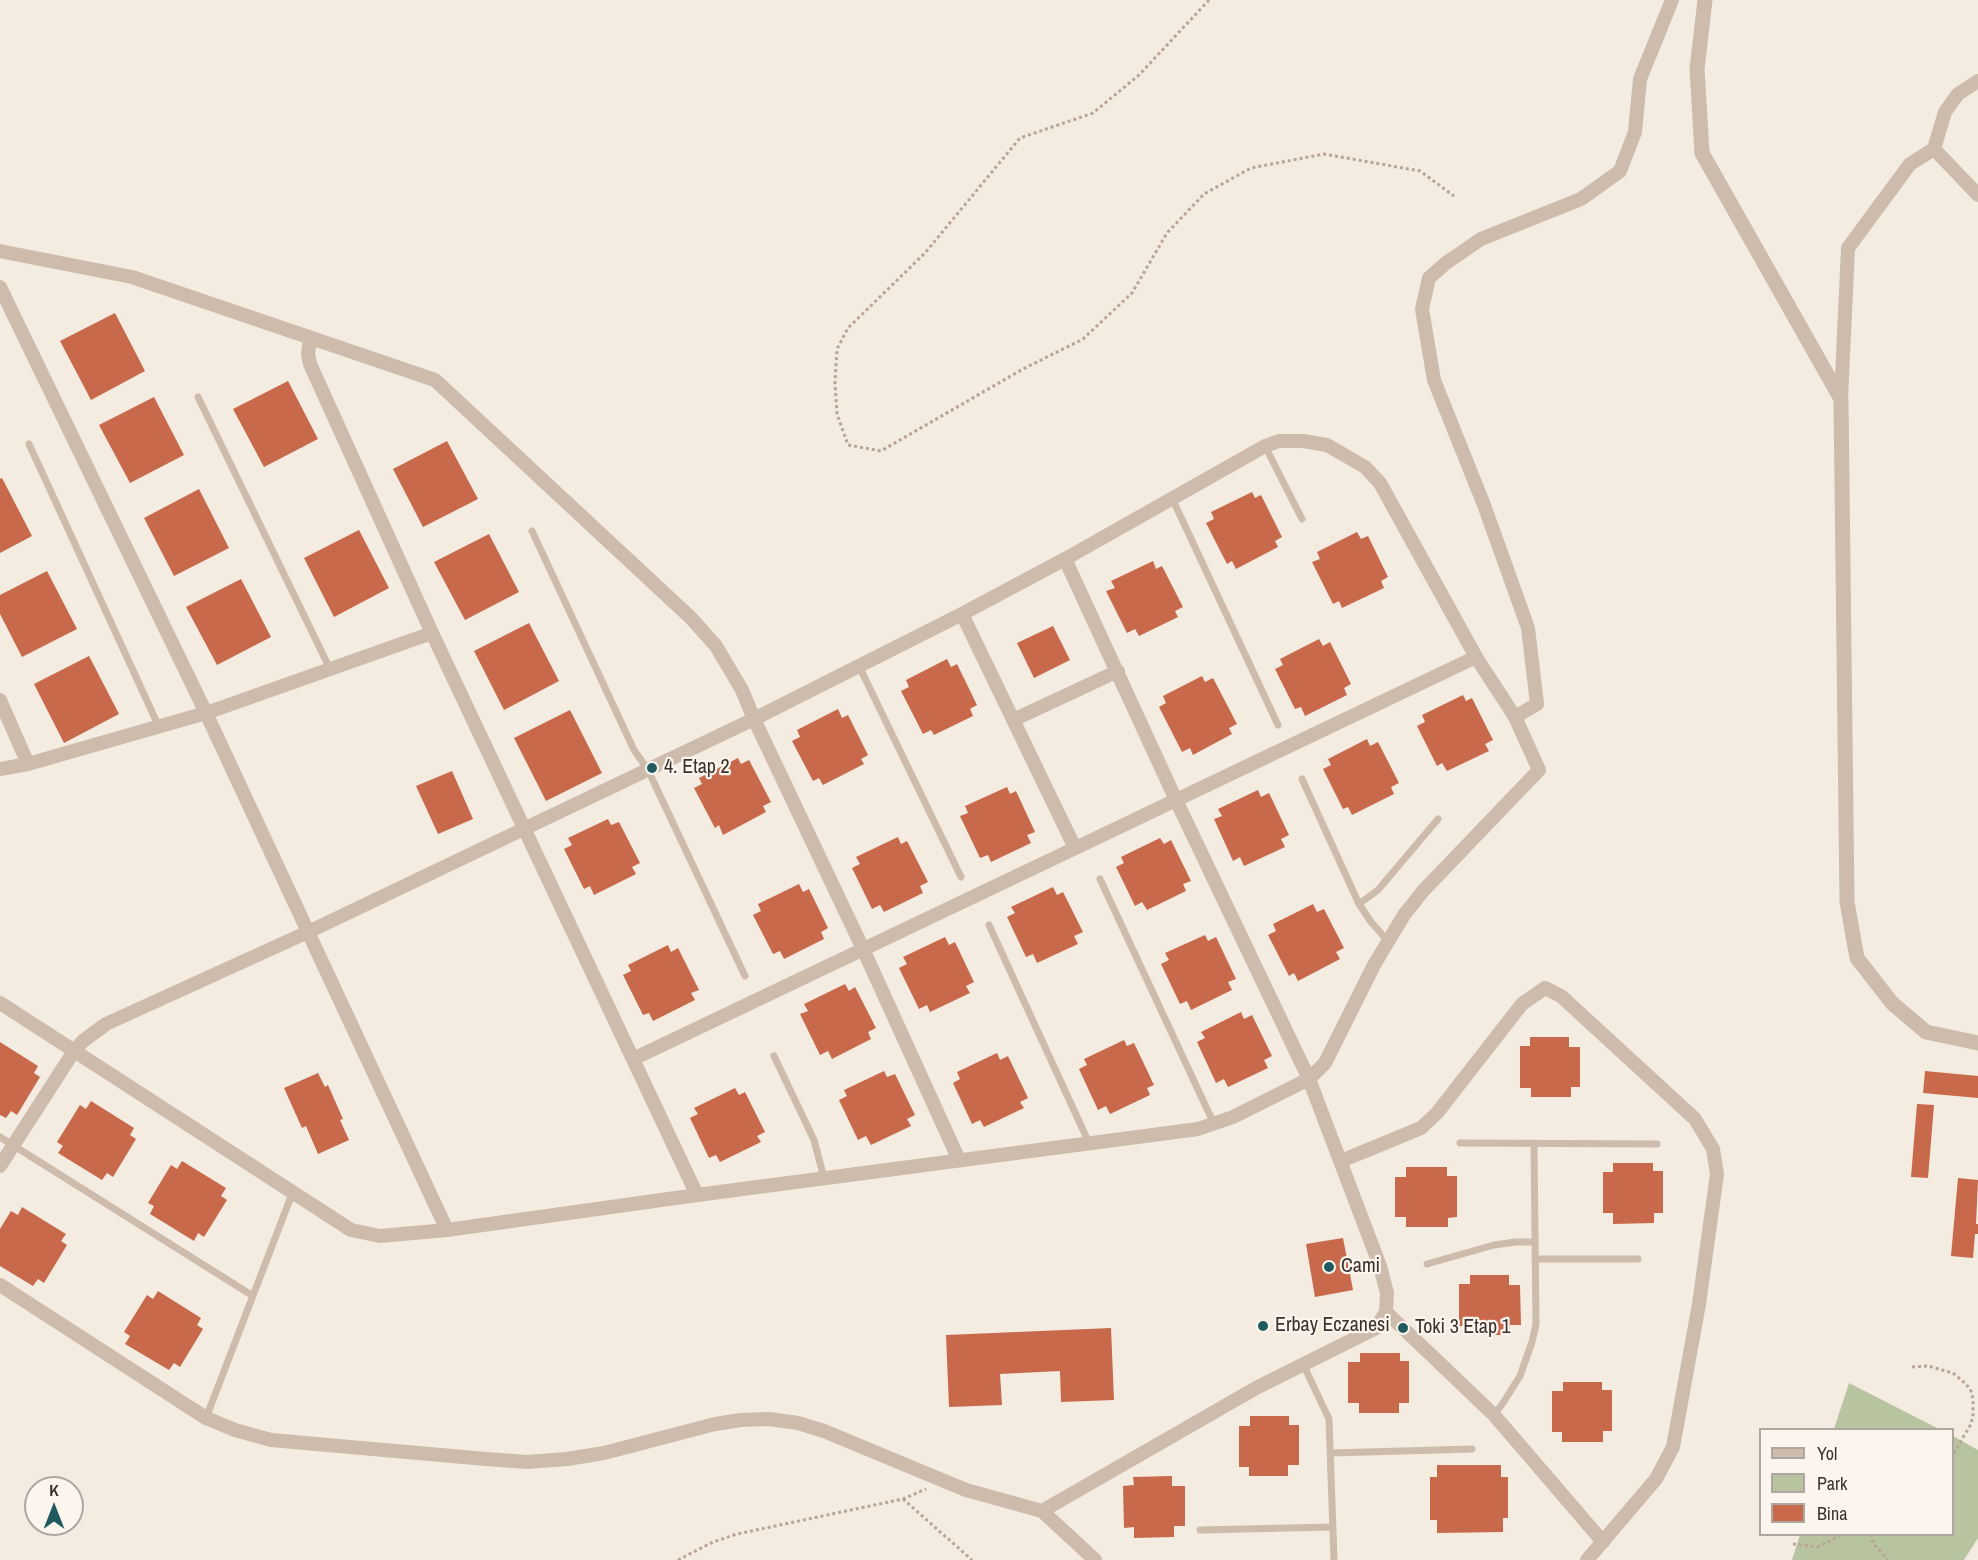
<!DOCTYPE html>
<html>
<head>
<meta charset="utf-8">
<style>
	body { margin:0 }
	#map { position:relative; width:1978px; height:1560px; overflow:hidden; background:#f4ebe1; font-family:"Archivo Narrow",sans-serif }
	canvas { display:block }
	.legend { position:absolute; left:1759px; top:1428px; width:195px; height:108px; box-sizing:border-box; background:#fbf5ee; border:2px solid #aea6a0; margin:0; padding:8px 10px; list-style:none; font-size:18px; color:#3b302b }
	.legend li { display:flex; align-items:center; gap:12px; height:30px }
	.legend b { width:30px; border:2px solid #aea6a0 }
	.north { position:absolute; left:24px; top:1476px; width:60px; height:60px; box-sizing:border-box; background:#fbf5ee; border:2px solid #aea6a0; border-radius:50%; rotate:0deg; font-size:16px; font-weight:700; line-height:24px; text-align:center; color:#3b302b }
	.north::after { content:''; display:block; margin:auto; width:21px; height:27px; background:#1f5a5e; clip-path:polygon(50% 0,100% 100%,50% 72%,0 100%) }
</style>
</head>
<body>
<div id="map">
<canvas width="1978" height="1560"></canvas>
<ul class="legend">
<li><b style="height:8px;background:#cdbbac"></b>Yol</li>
<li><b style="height:16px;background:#b8c4a0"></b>Park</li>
<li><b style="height:16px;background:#c8694b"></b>Bina</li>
</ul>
<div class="north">K</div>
</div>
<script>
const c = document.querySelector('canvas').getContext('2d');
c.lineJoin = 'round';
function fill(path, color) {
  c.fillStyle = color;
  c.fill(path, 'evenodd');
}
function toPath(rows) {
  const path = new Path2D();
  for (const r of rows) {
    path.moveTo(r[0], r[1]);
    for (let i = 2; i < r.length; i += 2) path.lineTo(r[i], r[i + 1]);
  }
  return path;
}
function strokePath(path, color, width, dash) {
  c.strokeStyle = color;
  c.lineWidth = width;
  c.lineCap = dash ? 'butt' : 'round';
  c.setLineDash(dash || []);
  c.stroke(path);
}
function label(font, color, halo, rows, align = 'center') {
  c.font = font + ' "Archivo Narrow",sans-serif';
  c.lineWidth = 4.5;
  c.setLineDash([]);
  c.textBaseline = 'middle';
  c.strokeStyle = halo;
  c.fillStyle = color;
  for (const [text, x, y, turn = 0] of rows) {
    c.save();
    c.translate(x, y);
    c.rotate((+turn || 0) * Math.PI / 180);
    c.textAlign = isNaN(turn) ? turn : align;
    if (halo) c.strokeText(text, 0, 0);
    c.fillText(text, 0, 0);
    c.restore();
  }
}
fill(toPath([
	[1849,1383,1939,1429,1834,1429],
	[1953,1436,1978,1450,1978,1538,1964,1560,1792,1560,1800,1535,1952,1534]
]), '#b8c4a0');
fill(toPath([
	[115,313,145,371,91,400,60,341],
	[288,381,318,439,264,467,233,409],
	[154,397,184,455,130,483,99,425],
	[447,441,478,499,423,527,393,469],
	[2,478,32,536,0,553,0,479],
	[199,489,229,548,174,576,144,518],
	[1252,492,1255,498,1261,495,1282,537,1275,541,1278,547,1236,569,1232,561,1227,564,1206,523,1214,519,1211,512],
	[359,530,389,588,334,617,304,558],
	[1357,532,1361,539,1368,536,1388,577,1381,581,1384,588,1342,608,1339,601,1333,604,1312,562,1320,559,1317,552],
	[489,534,519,592,465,620,434,562],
	[1153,561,1156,569,1162,566,1183,607,1175,611,1178,617,1139,636,1135,629,1127,633,1106,591,1115,588,1111,581],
	[47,571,77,629,22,657,0,614,0,595],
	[241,579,271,637,217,665,186,607],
	[529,623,559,681,504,710,474,651],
	[1053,626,1070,660,1034,678,1017,643],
	[1319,639,1323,646,1330,642,1351,684,1344,688,1347,695,1305,716,1301,707,1295,709,1275,669,1283,665,1280,659],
	[89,656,119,714,64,743,34,684],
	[947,659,951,667,957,664,977,705,970,709,973,716,934,735,931,730,923,734,901,691,909,687,906,680],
	[1202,676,1205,682,1213,678,1237,724,1229,728,1232,734,1193,755,1190,748,1182,752,1159,707,1166,703,1163,696],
	[1463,695,1466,701,1472,698,1493,740,1485,744,1489,751,1447,771,1442,763,1437,766,1417,726,1425,722,1422,715],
	[838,709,842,718,848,715,868,755,861,759,864,764,823,785,819,778,813,781,792,741,800,737,797,730],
	[570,710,602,773,546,801,514,738],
	[1367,739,1370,746,1378,742,1399,783,1391,787,1394,794,1352,815,1348,807,1343,809,1323,769,1331,765,1328,759],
	[738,758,741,764,749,760,771,802,763,806,766,812,723,835,719,825,715,828,694,788,702,784,699,778],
	[452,771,473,819,438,834,416,786],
	[1007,787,1010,794,1016,791,1035,832,1027,835,1031,843,991,862,988,855,980,858,960,816,968,813,965,806],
	[1258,790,1261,797,1269,793,1289,835,1281,839,1285,847,1244,866,1240,857,1233,861,1214,819,1222,816,1218,809],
	[608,819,611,825,619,822,640,863,632,867,636,874,594,895,590,886,584,889,564,849,572,845,568,838],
	[898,837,901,844,907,841,928,882,920,886,923,893,884,912,880,905,872,909,852,868,860,864,856,857],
	[1160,838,1164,844,1171,840,1191,881,1183,884,1186,891,1147,910,1142,902,1135,906,1116,867,1124,863,1121,857],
	[799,884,803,892,809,889,828,928,821,932,824,939,784,959,780,951,773,954,753,915,761,911,758,904],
	[1053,887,1057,895,1063,892,1083,932,1074,936,1078,944,1037,963,1033,954,1026,957,1007,917,1015,913,1011,907],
	[1313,904,1317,912,1324,909,1344,948,1336,952,1340,959,1298,981,1294,973,1289,976,1268,935,1276,931,1273,924],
	[1205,935,1208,941,1216,937,1236,979,1228,982,1232,990,1191,1010,1187,1001,1180,1004,1161,964,1169,960,1165,953],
	[945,937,949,945,955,942,974,982,966,986,970,993,930,1012,927,1005,919,1009,899,968,907,964,903,957],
	[668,945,671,952,678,948,699,990,691,993,695,1000,653,1021,649,1013,643,1015,623,975,631,971,628,965],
	[845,984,849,991,855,987,876,1028,868,1032,871,1039,832,1059,828,1051,820,1055,800,1014,808,1011,804,1004],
	[1241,1012,1244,1019,1252,1015,1272,1056,1264,1060,1268,1068,1228,1087,1224,1079,1216,1083,1197,1042,1205,1038,1201,1032],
	[1530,1037,1569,1037,1569,1047,1580,1047,1580,1087,1571,1087,1571,1097,1531,1097,1531,1088,1520,1088,1520,1046,1530,1046],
	[1124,1040,1127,1046,1134,1043,1154,1085,1147,1088,1150,1095,1110,1114,1106,1106,1098,1110,1079,1069,1087,1065,1084,1059],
	[0,1042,38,1066,34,1073,40,1077,17,1115,11,1111,6,1118,0,1115],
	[997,1053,1000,1060,1008,1056,1028,1098,1020,1102,1024,1108,984,1127,980,1120,972,1124,953,1083,960,1079,957,1072],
	[884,1071,887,1077,895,1074,915,1115,907,1119,911,1126,871,1145,866,1136,858,1140,839,1100,847,1096,844,1090],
	[1925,1071,1978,1076,1978,1098,1923,1093],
	[318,1073,325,1087,328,1085,343,1119,340,1120,349,1140,318,1154,306,1126,302,1128,284,1088],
	[735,1088,739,1095,745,1092,765,1132,757,1136,761,1142,720,1162,716,1155,709,1158,690,1118,698,1114,694,1108],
	[91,1101,134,1128,130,1135,136,1139,113,1177,107,1173,102,1180,58,1153,63,1146,57,1142,80,1105,86,1109],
	[1917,1104,1934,1105,1928,1178,1911,1177],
	[182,1161,226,1188,221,1196,227,1200,204,1237,198,1233,194,1241,150,1214,154,1206,148,1203,171,1165,177,1169],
	[1613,1163,1653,1163,1653,1171,1663,1171,1663,1213,1654,1213,1654,1223,1613,1224,1613,1213,1603,1213,1603,1172,1613,1172],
	[1406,1167,1447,1167,1447,1176,1457,1176,1457,1217,1448,1218,1448,1227,1406,1227,1406,1217,1395,1217,1395,1177,1406,1177],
	[1958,1178,1978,1180,1976,1224,1978,1224,1978,1234,1975,1234,1973,1258,1951,1256],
	[22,1207,66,1234,61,1241,67,1245,44,1283,38,1279,33,1286,0,1266,0,1229,11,1211,18,1215],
	[1343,1238,1353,1290,1315,1297,1306,1244],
	[1470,1275,1509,1275,1509,1285,1520,1285,1521,1325,1510,1325,1510,1335,1470,1335,1470,1326,1459,1326,1459,1284,1470,1284],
	[158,1291,201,1318,197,1325,203,1329,180,1367,174,1363,169,1370,125,1344,130,1336,124,1332,147,1295,153,1299],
	[1111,1328,1114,1400,1061,1402,1060,1371,1000,1374,1002,1405,949,1407,946,1335],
	[1360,1353,1400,1353,1400,1361,1409,1361,1409,1403,1399,1403,1399,1413,1359,1413,1359,1403,1348,1403,1348,1362,1360,1362],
	[1563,1382,1602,1382,1602,1390,1612,1390,1612,1431,1603,1431,1603,1442,1562,1442,1562,1432,1552,1432,1552,1391,1563,1391],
	[1250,1416,1289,1416,1289,1425,1299,1425,1299,1465,1288,1465,1288,1476,1249,1476,1249,1467,1239,1467,1239,1426,1250,1426],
	[1437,1465,1501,1465,1501,1477,1508,1477,1508,1518,1503,1518,1503,1532,1437,1533,1437,1520,1430,1520,1430,1477,1437,1477],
	[1172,1476,1172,1486,1185,1486,1185,1526,1174,1526,1174,1537,1134,1538,1134,1527,1124,1528,1123,1486,1134,1485,1133,1477]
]), '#c8694b');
strokePath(toPath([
	[1209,0,1139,75,1093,113,1020,138,925,253,848,328,837,349,835,383,837,414,848,445,881,451,1023,369,1083,339,1132,293,1167,233,1204,194,1251,168,1324,154,1420,171,1454,196],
	[1912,1367,1928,1366,1953,1373,1966,1384,1971,1391,1973,1399,1973,1415,1971,1424,1952,1456],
	[903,1499,972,1560],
	[1870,1534,1874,1544,1888,1560],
	[1793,1544,1818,1547,1843,1534],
	[678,1560,713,1542,737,1534,903,1499,926,1489]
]), '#b9a596', 3, [3, 3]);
strokePath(toPath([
	[198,397,330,669],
	[29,444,159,727],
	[1265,446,1302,519],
	[1172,498,1278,725],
	[532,531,634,750,648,770,745,976],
	[859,666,961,877],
	[1302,779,1359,904,1371,922,1388,941],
	[1100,879,1214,1124],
	[1359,904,1378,890,1438,819],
	[989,925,1089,1143],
	[774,1056,814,1140,824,1178],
	[0,1137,253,1296],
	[1460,1143,1657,1144],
	[1535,1259,1638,1259],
	[1427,1264,1494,1245,1516,1242,1535,1242],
	[1303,1364,1329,1419,1334,1560],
	[1494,1415,1503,1403,1520,1376,1532,1342,1536,1324,1534,1144],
	[206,1418,292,1194],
	[1331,1453,1472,1449],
	[1200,1530,1333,1527]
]), '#cdbbac', 7);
strokePath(toPath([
	[1934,149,1945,112,1958,94,1978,81],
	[0,251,132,277,435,380,691,618,716,646,742,690,754,719,962,614,1065,559,1265,446,1279,441,1303,441,1327,445,1365,467,1380,483,1476,657,1515,717,1539,770,1423,891,1404,915,1374,965,1325,1063,1309,1079,1233,1117,1198,1129,697,1195,432,633],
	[0,287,206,713,28,764,0,769],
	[310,338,308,354,310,364,432,633,206,713,447,1230,697,1195],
	[1841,399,1848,248,1910,164,1934,149,1978,195],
	[962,614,1075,848],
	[0,700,28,764],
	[1515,717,1537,704,1528,628,1484,505,1434,380,1422,309,1429,278,1446,263,1481,239,1581,199,1620,171,1635,132,1640,79,1672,0],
	[1013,720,1118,671],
	[0,1003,351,1230,380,1236,447,1230],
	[633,1059,1476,657],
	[1341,1161,1421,1128,1437,1113,1522,1004,1545,988,1561,996,1695,1119,1713,1149,1717,1174,1699,1304,1673,1447,1656,1479,1587,1560],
	[0,1166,74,1051,83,1041,106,1024,308,932,754,719,863,949,959,1160],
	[0,1285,206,1418,235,1430,271,1440,486,1459,527,1462,567,1459,604,1453,715,1424,741,1420,769,1419,798,1423,824,1431,966,1490,1042,1511,1095,1560],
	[1386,1312,1494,1415,1603,1542],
	[1042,1511,1256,1388,1376,1328,1386,1312,1387,1293,1380,1266,1309,1079,1176,800,1065,559]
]), '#cdbbac', 14);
strokePath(toPath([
	[1705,0,1697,69,1702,153,1841,399,1847,902,1857,958,1892,1003,1926,1032,1978,1043]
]), '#cdbbac', 15);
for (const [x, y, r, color] of [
	[652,768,6,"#1f5a5e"],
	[1329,1267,6,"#1f5a5e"],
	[1263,1326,6,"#1f5a5e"],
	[1403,1328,6,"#1f5a5e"]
]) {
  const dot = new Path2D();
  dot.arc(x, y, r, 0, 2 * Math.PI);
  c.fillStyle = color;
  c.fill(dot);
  strokePath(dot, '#fbf5ee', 2);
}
label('20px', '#3b302b', '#fbf5ee', [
	["4. Etap 2",664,768],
	["Cami",1341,1267],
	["Erbay Eczanesi",1275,1326],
	["Toki 3 Etap 1",1415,1328]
], 'left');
</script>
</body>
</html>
